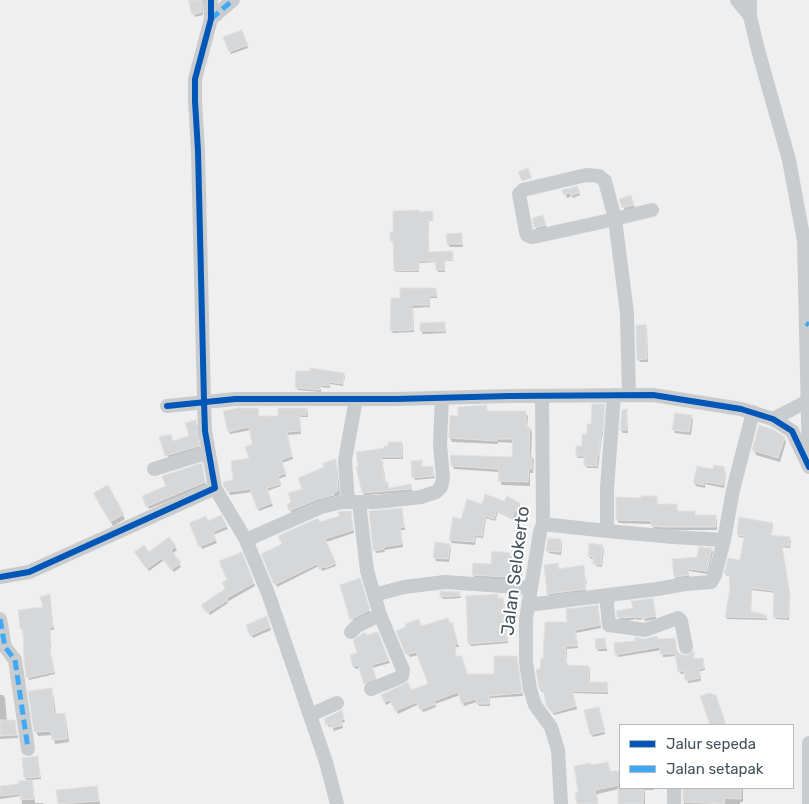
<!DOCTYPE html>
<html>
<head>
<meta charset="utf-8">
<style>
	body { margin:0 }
	#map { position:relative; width:809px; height:804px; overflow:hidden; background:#f0efef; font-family:Rubik,sans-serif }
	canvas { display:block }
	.legend { position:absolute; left:619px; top:724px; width:175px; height:65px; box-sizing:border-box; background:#fff; border:1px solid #b5babe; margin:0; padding:6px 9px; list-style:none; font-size:15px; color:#46535c }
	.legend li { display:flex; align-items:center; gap:10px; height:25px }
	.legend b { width:25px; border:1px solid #b5babe }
</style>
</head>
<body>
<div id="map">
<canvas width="809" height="804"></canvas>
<ul class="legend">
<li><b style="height:6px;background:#0057b8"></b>Jalur sepeda</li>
<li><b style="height:6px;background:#3fa9f5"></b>Jalan setapak</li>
</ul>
</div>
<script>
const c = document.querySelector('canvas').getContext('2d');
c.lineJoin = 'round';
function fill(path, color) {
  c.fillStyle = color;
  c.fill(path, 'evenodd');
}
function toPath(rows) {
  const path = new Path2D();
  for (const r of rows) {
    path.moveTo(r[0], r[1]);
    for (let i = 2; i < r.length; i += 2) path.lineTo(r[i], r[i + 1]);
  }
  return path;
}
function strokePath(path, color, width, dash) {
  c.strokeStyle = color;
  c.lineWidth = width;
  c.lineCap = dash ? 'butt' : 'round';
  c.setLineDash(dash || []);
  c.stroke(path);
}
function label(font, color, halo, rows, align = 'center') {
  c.font = font + ' Rubik,sans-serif';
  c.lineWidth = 4;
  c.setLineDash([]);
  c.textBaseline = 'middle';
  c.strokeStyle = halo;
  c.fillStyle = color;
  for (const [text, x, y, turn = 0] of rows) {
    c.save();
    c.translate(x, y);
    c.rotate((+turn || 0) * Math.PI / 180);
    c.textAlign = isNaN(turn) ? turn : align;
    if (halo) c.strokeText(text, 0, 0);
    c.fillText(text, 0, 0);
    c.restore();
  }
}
fill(toPath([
	[189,0,204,0,203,15,195,17],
	[243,34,248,48,231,54,230,51],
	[578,190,580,195,573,198,572,196,567,198,564,191],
	[632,199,635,208,625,211,621,200],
	[432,213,433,221,429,221,429,253,452,252,453,261,445,261,445,272,438,272,437,262,419,263,419,272,396,272,394,243,391,241],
	[544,219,547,228,537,230,535,227],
	[461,235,463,247,450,247,448,244],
	[436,289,437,298,430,298,430,307,413,308,414,332,393,333,391,330,401,299],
	[444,324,446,333,423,334,421,331],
	[645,326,647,329,648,362,640,362,638,359],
	[343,374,345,376,343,386,330,384,330,388,321,387,321,392,298,390,297,388],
	[604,405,605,408,603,434,602,436,598,468,587,468,585,458,578,458,577,456,583,447,593,425],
	[486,407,488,412,525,413,528,416,527,428,530,428,532,432,531,456,534,460,533,473,530,473,530,486,502,485,500,481,500,472,454,469,452,465,513,458,514,443,498,442,498,444,452,442,450,438,459,417],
	[257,409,259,417,279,417,306,409,308,412,308,417,300,417,301,434,287,435,293,459,282,463,286,476,279,479,281,486,267,491,273,506,259,511,252,492,230,495,225,484,235,481,250,459,253,445,251,430,230,434,229,431],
	[626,411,627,414,628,433,623,433,621,430],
	[691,416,693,419,691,435,675,433,674,430],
	[195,421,198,426,200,450,169,460,161,438,171,435,174,442,191,437],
	[784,438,786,442,780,462,756,455,754,450],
	[401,443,403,445,403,459,382,459,386,484,387,483,389,489,412,488,412,492,364,495,357,468,386,449],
	[335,460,337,464,340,495,334,497,335,499,292,514,288,505,293,503,303,489],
	[421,462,423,468,432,467,435,478,415,480,414,477],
	[201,465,206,485,149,509,143,497,167,487],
	[724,468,726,476,724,488,705,484,705,488,696,486,694,483,714,470],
	[107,487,125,519,113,526,95,494],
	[657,497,658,505,676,505,678,513,694,513,696,516,715,516,717,520,717,530,666,530,654,529,652,524,619,523,617,520,643,499],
	[505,502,519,504,521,507,514,520,498,512,495,521,486,518,483,538,476,537,475,545,452,543,450,540,482,505],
	[402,509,405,530,401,530,403,547,384,550,385,552,376,553,375,550],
	[351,512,354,533,326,542,336,566,322,571,319,566,277,587,263,554,284,545,320,523],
	[221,517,228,529,213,535,217,543,202,549,191,524,208,522],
	[772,524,773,526,771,536,789,539,791,541,790,548,782,547,790,597,789,620,776,619,774,617,776,593,752,590,751,612,766,616,767,620,727,619,726,617,731,587,731,576,727,576,726,574,741,561,745,538,739,537,738,535],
	[169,539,177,550,172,554,181,567,174,572,164,560,149,571,138,556,149,554],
	[560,541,562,543,561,555,549,553,547,550],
	[449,545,451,548,449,562,436,561,435,558],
	[602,546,604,549,602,567,596,566,594,559,591,559,589,556],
	[711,549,713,552,708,574,689,571,689,578,676,580,675,577],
	[509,554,512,558,511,563,520,564,522,568,522,582,475,579,473,575],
	[243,556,255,586,227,602,228,603,210,615,203,605,227,589,228,580],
	[558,564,559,570,583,567,587,584,585,584,586,592,549,596,548,593],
	[362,583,371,615,354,623,341,585],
	[459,593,461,598,443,599,441,596],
	[49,595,54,630,51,630,51,649,50,649,55,674,29,680,22,628,45,608],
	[497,596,499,600,502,599,504,602,505,609,516,609,517,611,518,618,509,618,509,624,506,624,508,643,471,646,469,643],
	[653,602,656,619,645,621,644,619,637,620,636,619,627,621,620,620,618,617],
	[598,606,601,628,576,633,578,648,567,649,566,663,568,666,588,667,590,670,590,683,607,683,608,694,573,693,577,709,554,715,549,708,545,692,542,692,540,689,544,659,568,623],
	[268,620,271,630,253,638,251,635],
	[450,624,453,626,459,647,456,647,456,657,463,660,468,675,495,675,517,658,523,696,490,698,490,706,479,706,477,702,464,706,460,695,435,704,436,707,423,712,419,704,398,714,392,702,386,705,382,695,411,692,429,685,419,655,410,657,408,654,421,628],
	[367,637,379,637,390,663,372,668,376,681,367,686,360,668,356,669,354,667,358,654],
	[605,639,607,651,598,651,597,648],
	[675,639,678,654,687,657,693,653,695,660,702,659,705,670,700,671,701,681,688,683,685,674,681,674,679,671,677,656,663,657,662,650,618,657,616,654,658,640],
	[51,689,53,693,56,715,64,714,66,718,69,742,55,744,53,735,38,736,36,732,30,692],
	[0,695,3,695,5,698,7,721,14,721,18,738,0,739],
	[600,711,605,734,593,737,591,734],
	[343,715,345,722,342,723,343,728,334,731,332,726,329,727,327,724],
	[37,757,41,779,31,780,33,784,35,803,43,803,44,804,22,804,21,796,0,799,0,787,20,785,27,781,25,778,23,759],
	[607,763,611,772,620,772,620,788,654,788,654,790,645,790,645,804,619,804,619,789,597,794,598,804,578,804,579,793,591,766],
	[97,787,100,804,59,804,57,791],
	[683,788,743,788,743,802,740,802,740,804,684,804]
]), '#0003');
const building = toPath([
	[188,0,202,0,202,12,192,15,188,0],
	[242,30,248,45,229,52,223,37,242,30],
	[528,168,532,178,522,181,518,172,528,168],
	[577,186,580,192,571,196,570,193,564,195,562,190,577,186],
	[631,195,634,205,622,208,619,199,631,195],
	[419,210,419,212,433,211,433,220,428,220,429,252,453,251,453,260,445,260,445,270,436,270,435,261,419,261,419,270,394,271,393,241,390,241,390,232,393,232,393,211,419,210],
	[543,215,546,225,534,228,532,218,543,215],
	[462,233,462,244,447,244,446,234,462,233],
	[400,288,436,288,436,296,429,296,429,305,412,305,413,330,390,331,391,298,400,298,400,288],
	[445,322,445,331,420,331,420,323,445,322],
	[636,325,646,325,647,359,637,360,636,325],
	[310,368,344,373,343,384,329,382,329,386,321,385,320,390,295,388,296,371,310,371,310,368],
	[592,404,605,404,603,431,601,433,599,456,597,456,597,466,584,466,584,456,576,456,576,446,582,446,582,434,587,434,587,424,591,424,592,404],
	[487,405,486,411,526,411,526,426,530,427,529,455,532,455,532,469,529,469,528,482,498,481,499,469,451,466,450,455,512,457,513,439,497,439,497,441,449,438,450,415,458,416,458,407,487,405],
	[238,408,258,408,259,416,278,416,278,408,307,408,307,415,300,415,300,431,287,432,292,456,281,460,286,473,278,476,281,484,267,488,272,503,257,509,250,489,228,492,223,485,223,482,233,480,231,461,249,458,245,447,252,444,249,427,228,432,223,411,238,408],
	[627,409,627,430,620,430,622,410,627,409],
	[675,413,692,415,689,432,672,430,675,413],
	[196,420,199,446,165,456,159,437,171,434,173,441,189,436,185,423,196,420],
	[759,425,774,430,785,437,778,458,752,450,759,425],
	[388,442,402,442,402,457,381,457,385,483,388,482,389,488,411,484,412,489,362,493,356,467,358,467,356,452,384,448,384,446,388,446,388,442],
	[336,459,338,491,333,493,334,495,318,499,289,511,287,504,291,502,288,493,302,489,298,478,324,467,323,463,336,459],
	[422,460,422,467,433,466,434,476,412,478,411,461,422,460],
	[202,463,205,482,146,507,142,496,166,486,162,476,202,463],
	[714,465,725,467,724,471,726,472,723,485,704,482,704,485,693,483,697,466,713,469,714,465],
	[108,485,124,514,110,522,93,493,108,485],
	[485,494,504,501,507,496,520,503,512,518,497,510,494,519,485,516,482,536,475,535,474,542,449,540,453,517,461,519,467,499,482,504,485,494],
	[641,496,657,496,657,504,677,504,677,511,695,511,695,515,716,515,716,527,664,527,651,526,651,521,616,520,616,497,641,498,641,496],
	[402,508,404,527,400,528,402,544,384,547,384,549,373,551,369,511,402,508],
	[343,511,351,511,353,530,325,539,336,563,325,568,324,567,319,569,317,564,274,585,261,554,282,544,278,536,318,518,320,522,339,516,338,512,343,511],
	[221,515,227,526,213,532,216,540,199,547,189,523,206,516,208,521,221,515],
	[739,517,773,523,770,535,790,537,789,546,782,545,790,594,788,618,773,617,774,591,752,588,750,611,767,615,766,618,725,617,730,587,729,575,724,574,728,558,740,560,744,536,737,535,739,517],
	[169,537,176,546,171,550,181,563,171,570,162,558,147,569,134,552,144,545,149,552,169,537],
	[548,538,561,539,560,552,546,551,548,538],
	[435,542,450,544,448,559,433,558,435,542],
	[589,543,603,545,601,565,593,564,593,557,588,556,589,543],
	[699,547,712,548,707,571,688,569,689,575,674,577,672,559,697,557,699,547],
	[492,551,510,553,509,562,521,563,520,578,472,575,473,563,491,564,492,551],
	[242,552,254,583,227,598,228,600,207,613,201,605,225,589,222,582,227,580,219,561,242,552],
	[558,563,558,569,584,565,586,589,547,594,544,565,558,563],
	[360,578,370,610,350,620,340,585,360,578],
	[440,591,460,592,460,596,440,597,440,591],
	[50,594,53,627,50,627,51,646,49,646,54,672,26,678,24,659,23,629,20,629,18,610,43,607,40,597,50,594],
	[498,594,498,598,503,598,504,608,516,607,517,615,508,616,508,621,506,621,507,641,468,644,466,596,498,594],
	[653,598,656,616,642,619,642,617,635,618,634,617,625,618,617,617,616,611,633,608,631,601,653,598],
	[598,605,600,625,575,630,578,646,566,646,565,662,567,662,567,665,589,666,589,682,608,682,607,692,572,691,576,706,552,713,546,705,543,689,539,689,536,669,540,669,541,658,543,658,545,622,567,622,566,609,598,605],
	[267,616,270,627,250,636,246,625,267,616],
	[448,618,450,623,452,622,458,644,455,644,456,656,462,656,467,674,494,674,494,656,517,656,522,693,489,696,489,704,476,704,476,699,461,703,458,692,434,701,436,704,420,710,417,702,395,711,390,700,384,702,381,695,408,682,411,690,428,684,416,652,406,655,396,631,406,627,405,624,419,619,421,626,448,618],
	[365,632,367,635,378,632,389,660,372,665,376,678,364,684,358,665,353,667,350,655,357,653,353,640,365,632],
	[657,636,658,639,675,638,677,652,683,655,688,655,694,651,694,659,703,658,704,668,699,669,700,678,685,681,684,671,678,672,675,654,660,654,660,647,615,655,614,643,635,641,635,637,644,639,657,636],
	[605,638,606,648,596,649,595,639,605,638],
	[52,688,54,714,65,713,67,739,52,740,51,731,34,732,28,691,52,688],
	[709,693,716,695,726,725,710,725,700,696,709,693],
	[599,707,605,731,590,735,584,710,599,707],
	[342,710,344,719,341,720,343,725,332,728,330,724,326,725,324,719,342,710],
	[0,720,15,720,17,735,0,736,0,720],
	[38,756,40,777,24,778,22,758,38,756],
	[608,762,610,771,620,771,620,785,595,790,598,804,577,804,575,793,578,792,574,766,591,763,591,765,608,762],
	[32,780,34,799,21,800,20,794,0,796,0,786,19,784,18,781,32,780],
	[97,786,99,801,58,804,56,790,97,786],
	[618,788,644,788,643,804,618,804,618,788],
	[683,788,741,788,741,799,725,798,724,804,683,802,683,788]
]);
fill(building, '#d6d7d8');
strokePath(building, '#e1e1e2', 1);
strokePath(toPath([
	[737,0,750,16],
	[750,0,750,16,758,50,789,160,804,241,809,463],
	[211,19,233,0],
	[614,395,607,488,607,531,673,537,724,540,733,490,753,412],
	[629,395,627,313,615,219,605,181,599,176,586,175,523,190,519,194,526,232,527,235,532,237,538,236,615,219,652,210],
	[542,396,543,524,540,532,526,619,526,662,530,689,535,705,551,727,558,750,561,804],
	[167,406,235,399,396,399,509,396,653,395,741,409,773,419,792,431,809,467],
	[773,419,808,401],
	[154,469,209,452],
	[215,488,246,540,268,593,326,762,337,804],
	[348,501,345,460,356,399],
	[359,502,367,571,380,615,403,670,402,676,396,679,371,689],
	[543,524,607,531],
	[246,540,321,507,342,502,376,502,421,497,436,492,441,487,443,478,440,444,442,398],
	[0,577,29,572,215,488,205,431,204,401,198,151,195,101,195,79,211,19,211,0],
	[374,595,404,587,445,582,530,588],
	[609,595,607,604,609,625,645,630,678,618,681,621,686,647],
	[528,605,657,589,685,584,711,582,715,575,724,540],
	[0,619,5,647,15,660,28,749],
	[351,632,357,626,380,615],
	[310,715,337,703],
	[674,788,674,804],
	[809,804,809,743]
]), '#c9ccce', 14);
strokePath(toPath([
	[211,19,233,0],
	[806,323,809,325],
	[0,619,5,647,15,660,28,749]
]), '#3fa9f5', 5, [10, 5]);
strokePath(toPath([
	[167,406,235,399,396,399,509,396,653,395,741,409,773,419,792,431,809,467],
	[0,577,29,572,215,488,205,431,204,401,198,151,195,101,195,79,211,19,211,0]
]), '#0057b8', 6);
label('18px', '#46535c', '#fff', [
	["Jalan Selokerto",516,571,-83]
]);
</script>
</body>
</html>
